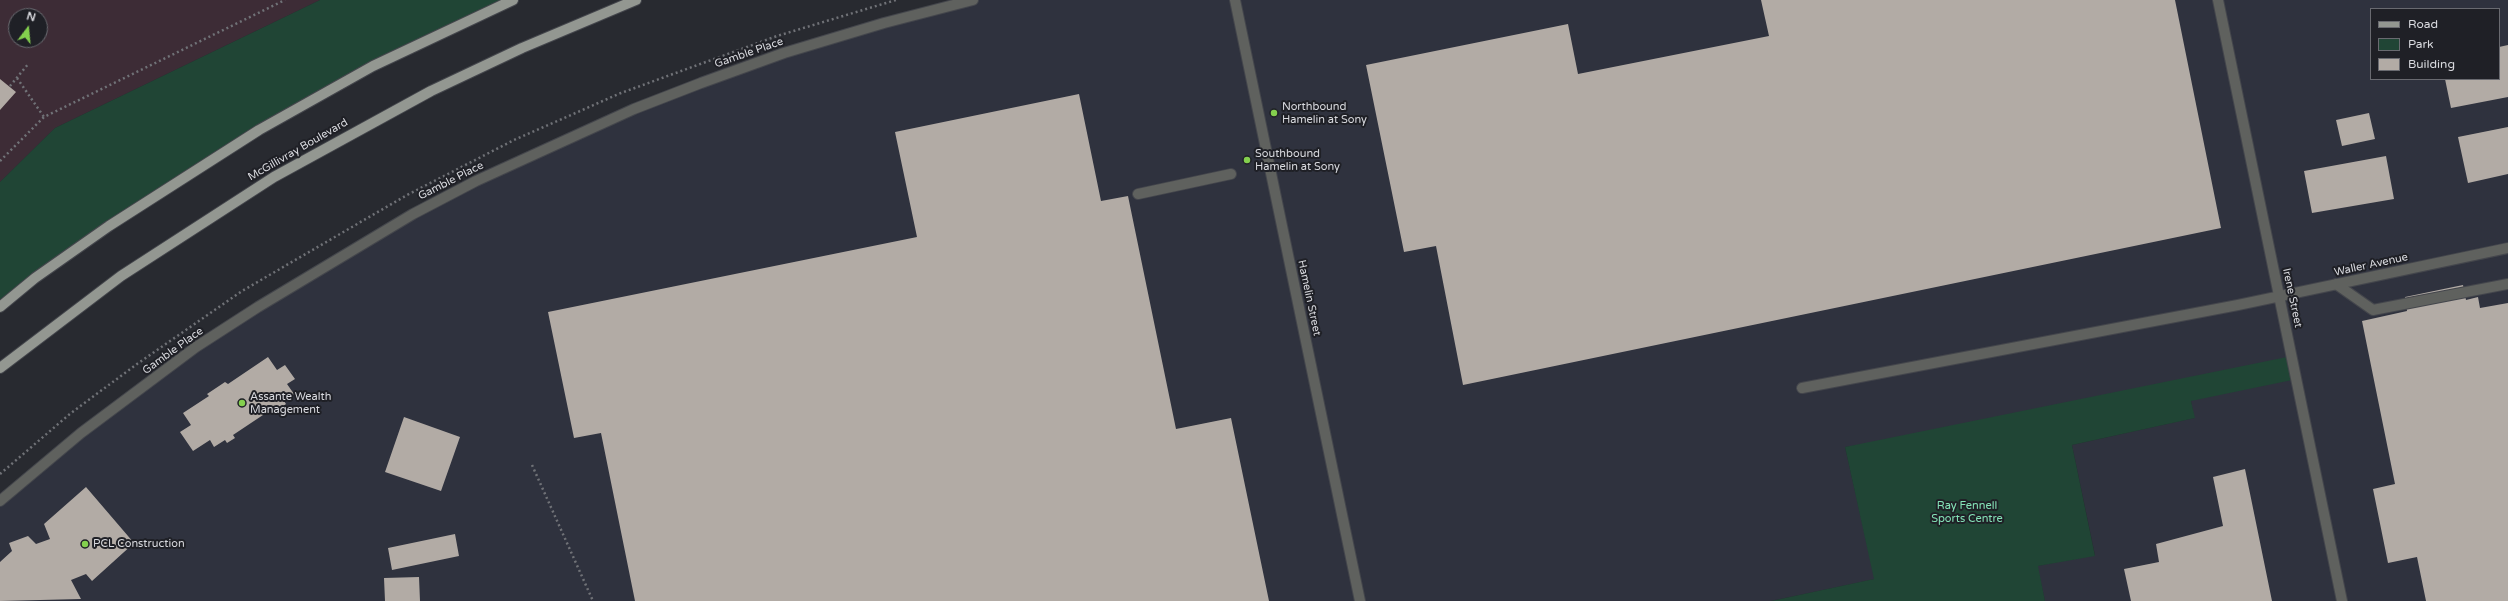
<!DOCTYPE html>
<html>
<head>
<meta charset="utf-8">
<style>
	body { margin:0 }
	#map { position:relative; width:2508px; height:601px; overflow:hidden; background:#282a30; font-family:"Varela Round",sans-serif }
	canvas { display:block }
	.legend { position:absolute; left:2370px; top:8px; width:130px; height:72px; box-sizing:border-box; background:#1f2026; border:1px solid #696a70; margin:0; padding:5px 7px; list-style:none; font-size:12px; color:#d9dadf }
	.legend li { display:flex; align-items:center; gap:8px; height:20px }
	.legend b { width:20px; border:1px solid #696a70 }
	.north { position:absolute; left:8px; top:8px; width:40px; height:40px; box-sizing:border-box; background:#1f2026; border:1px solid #696a70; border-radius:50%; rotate:16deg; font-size:11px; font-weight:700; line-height:16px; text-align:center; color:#d9dadf }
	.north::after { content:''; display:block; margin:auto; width:14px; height:18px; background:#84d04e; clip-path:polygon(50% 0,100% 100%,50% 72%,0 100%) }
</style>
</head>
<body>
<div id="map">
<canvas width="2508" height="601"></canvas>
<ul class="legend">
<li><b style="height:5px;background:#939791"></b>Road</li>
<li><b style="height:11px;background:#204535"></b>Park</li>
<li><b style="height:11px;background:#b2aba5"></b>Building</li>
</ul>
<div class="north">N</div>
</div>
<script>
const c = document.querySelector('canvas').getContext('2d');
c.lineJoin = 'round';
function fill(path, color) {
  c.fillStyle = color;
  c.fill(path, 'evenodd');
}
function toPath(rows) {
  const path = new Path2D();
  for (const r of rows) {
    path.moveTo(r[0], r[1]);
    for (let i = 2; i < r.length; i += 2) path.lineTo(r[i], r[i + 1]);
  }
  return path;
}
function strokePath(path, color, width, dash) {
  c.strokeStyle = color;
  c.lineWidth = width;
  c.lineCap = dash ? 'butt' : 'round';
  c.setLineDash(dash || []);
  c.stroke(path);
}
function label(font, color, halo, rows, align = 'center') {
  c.font = font + ' "Varela Round",sans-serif';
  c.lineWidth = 4;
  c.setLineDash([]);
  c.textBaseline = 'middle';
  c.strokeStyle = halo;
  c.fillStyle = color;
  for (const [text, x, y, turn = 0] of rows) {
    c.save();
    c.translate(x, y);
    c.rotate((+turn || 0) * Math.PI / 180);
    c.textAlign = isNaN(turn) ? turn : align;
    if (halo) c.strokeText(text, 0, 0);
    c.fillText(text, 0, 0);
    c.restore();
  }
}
fill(toPath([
	[0,0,320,0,55,128,0,182],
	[16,16,40,16,40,40,16,40]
]), '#3d2c36');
fill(toPath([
	[973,0,2508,0,2508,601,2045,601,2037,566,2095,555,2072,445,2194,418,2191,401,1845,447,1875,579,1771,601,0,601,0,501,196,347,413,214,701,83],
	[2371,9,2499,9,2499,79,2371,79]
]), '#2f323e');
fill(toPath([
	[320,0,513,0,373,66,189,174,0,307,0,182,55,128],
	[2292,356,2297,379,2191,401,2195,418,2072,445,2095,556,2038,566,2045,601,1771,601,1874,579,1845,447]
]), '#204535');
fill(toPath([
	[1761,0,2175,0,2221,228,1463,385,1436,246,1404,252,1366,65,1568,24,1578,74,1769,36],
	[2508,45,2508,97,2451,108,2445,79,2499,79,2499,47],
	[0,79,16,92,0,110],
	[1079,94,1101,201,1128,196,1176,429,1231,418,1269,601,635,601,601,433,574,438,548,312,917,237,895,132],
	[2369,113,2375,139,2342,146,2336,120],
	[2508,127,2508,174,2468,183,2458,137],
	[2386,156,2394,199,2312,213,2304,171],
	[2463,285,2466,300,2478,297,2480,308,2508,303,2508,601,2426,601,2417,557,2388,563,2373,489,2395,484,2362,321,2407,311,2405,297],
	[268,357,277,370,285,365,295,379,287,384,294,394,284,401,286,404,279,409,277,406,269,411,233,435,235,438,227,443,225,440,214,447,210,440,193,451,180,432,191,425,183,413,209,396,207,394,225,382,228,384],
	[404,417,460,437,441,491,385,472],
	[2245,469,2272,601,2131,601,2124,569,2159,562,2156,544,2223,526,2213,477],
	[86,487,134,543,92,581,86,574,71,580,81,599,0,601,0,562,12,551,9,543,28,536,36,544,50,539,44,524],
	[455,534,459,556,392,570,388,548],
	[419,577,420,601,385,601,384,578]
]), '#b2aba5');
const minor = toPath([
	[1235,0,1360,601],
	[2218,0,2342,601],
	[1138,194,1231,174],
	[2336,284,2373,310,2508,284],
	[1802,388,2238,305,2508,248],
	[0,501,81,433,196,347,258,307,413,214,476,181,634,109,701,83,784,53,884,23,973,0]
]);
const major = toPath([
	[0,307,35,278,109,226,259,130,373,66,513,0],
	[0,368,121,276,274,177,431,91,522,48,636,0]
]);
strokePath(minor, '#44464c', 12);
strokePath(major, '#44464c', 12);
strokePath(toPath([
	[17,78,44,117],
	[10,86,29,63],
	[0,161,44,117,285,0],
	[532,465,593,601],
	[0,474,71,413,137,364,242,291,407,195,514,140,621,93,777,36,896,0]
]), '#707277', 2.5, [2, 3]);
strokePath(minor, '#5f615e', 10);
strokePath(major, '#939791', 10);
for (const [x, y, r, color] of [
	[1274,113,4,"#84d04e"],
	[1247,160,4,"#84d04e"],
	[242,403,4,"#84d04e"],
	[85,544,4,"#84d04e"]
]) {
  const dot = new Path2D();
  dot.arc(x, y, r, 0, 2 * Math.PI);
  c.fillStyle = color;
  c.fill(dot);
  strokePath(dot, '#1f2026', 1.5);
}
label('11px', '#d9dadf', '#1f2026', [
	["Gamble Place",749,53,-19],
	["McGillivray Boulevard",298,150,-30],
	["Gamble Place",451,181,-27],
	["Waller Avenue",2371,265,-12],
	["Hamelin Street",1309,298,78],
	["Irene Street",2292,298,78],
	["Gamble Place",173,351,-36]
]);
label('11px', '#d9dadf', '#1f2026', [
	["Northbound",1282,107],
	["Hamelin at Sony",1282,120],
	["Southbound",1255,154],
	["Hamelin at Sony",1255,167],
	["Assante Wealth",250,397],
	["Management",250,410],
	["PCL Construction",93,544]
], 'left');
label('11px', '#84e2b7', '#1f2026', [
	["Ray Fennell",1967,506],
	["Sports Centre",1967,519]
]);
</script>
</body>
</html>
